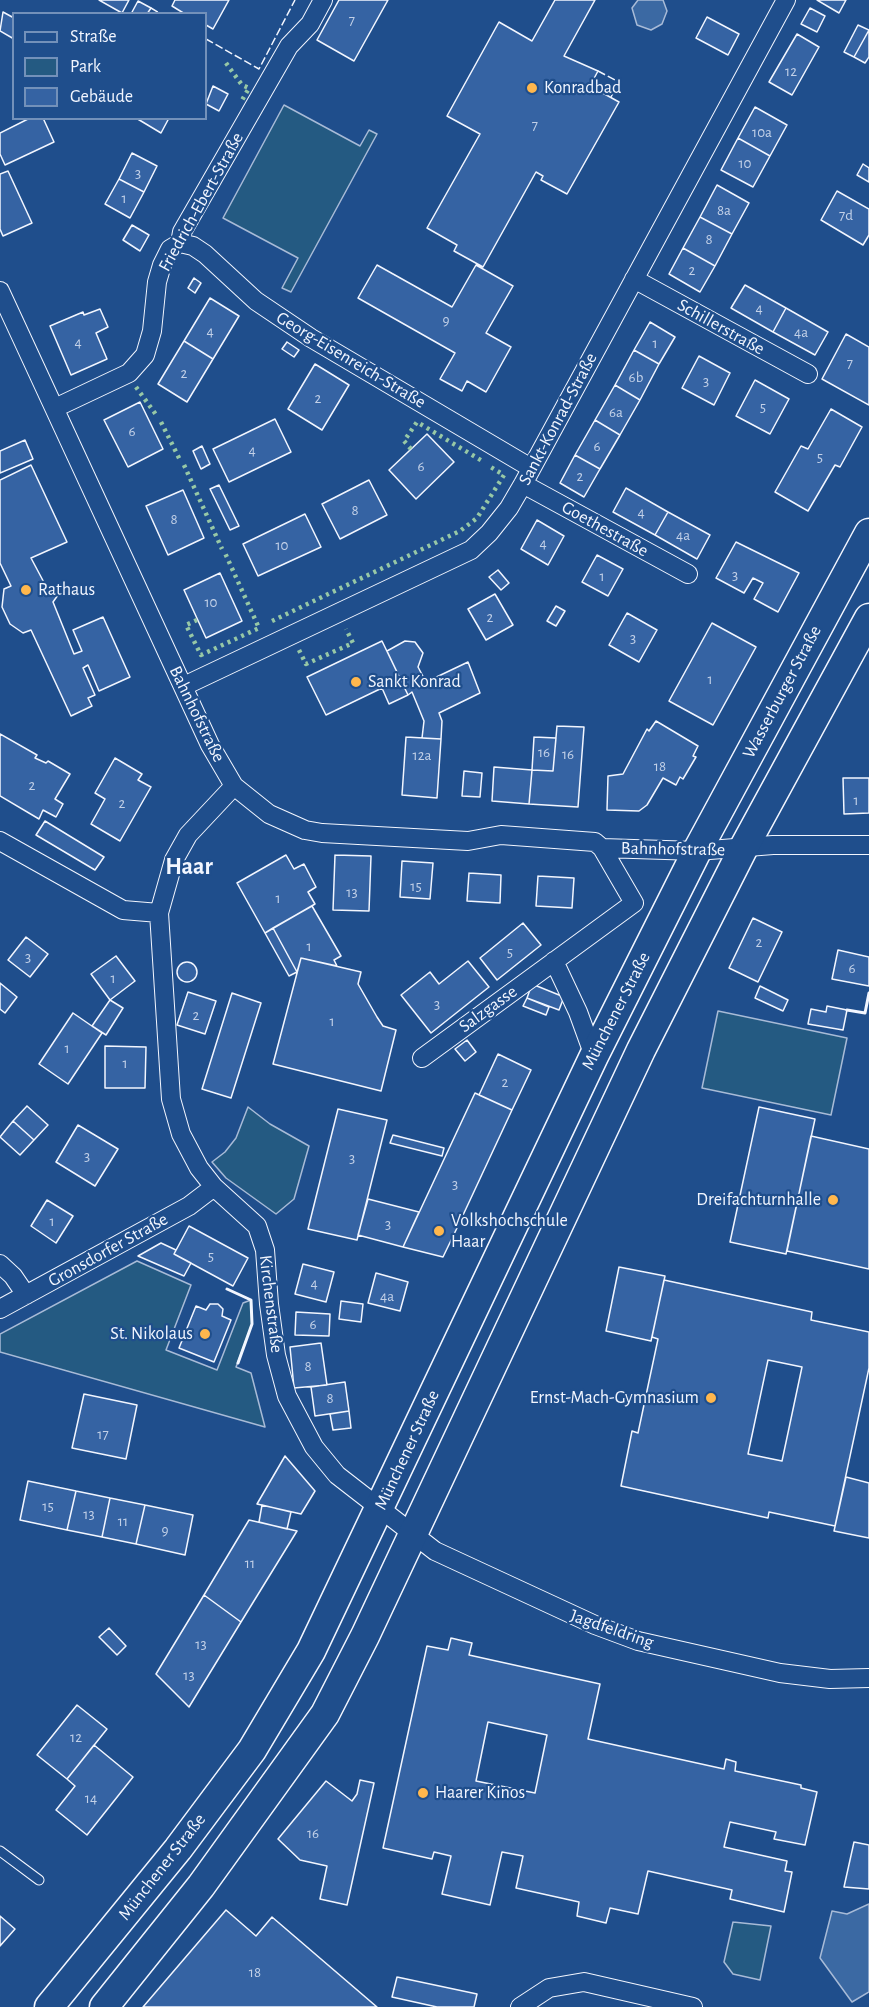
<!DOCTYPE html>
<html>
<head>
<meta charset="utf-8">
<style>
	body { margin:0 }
	#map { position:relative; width:869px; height:2007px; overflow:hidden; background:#1f4e8c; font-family:"Alegreya Sans",sans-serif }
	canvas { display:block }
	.legend { position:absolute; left:12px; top:12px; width:195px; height:108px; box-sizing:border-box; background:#1f4e8c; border:2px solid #7391ba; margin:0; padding:8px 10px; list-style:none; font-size:18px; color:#f2f6ff }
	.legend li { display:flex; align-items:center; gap:12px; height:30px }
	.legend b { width:30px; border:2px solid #7391ba }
</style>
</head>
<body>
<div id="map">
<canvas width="869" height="2007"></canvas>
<ul class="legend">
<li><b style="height:8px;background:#1f4e8c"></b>Straße</li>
<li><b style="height:16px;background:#245a82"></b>Park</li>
<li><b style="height:16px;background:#3563a3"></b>Gebäude</li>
</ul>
</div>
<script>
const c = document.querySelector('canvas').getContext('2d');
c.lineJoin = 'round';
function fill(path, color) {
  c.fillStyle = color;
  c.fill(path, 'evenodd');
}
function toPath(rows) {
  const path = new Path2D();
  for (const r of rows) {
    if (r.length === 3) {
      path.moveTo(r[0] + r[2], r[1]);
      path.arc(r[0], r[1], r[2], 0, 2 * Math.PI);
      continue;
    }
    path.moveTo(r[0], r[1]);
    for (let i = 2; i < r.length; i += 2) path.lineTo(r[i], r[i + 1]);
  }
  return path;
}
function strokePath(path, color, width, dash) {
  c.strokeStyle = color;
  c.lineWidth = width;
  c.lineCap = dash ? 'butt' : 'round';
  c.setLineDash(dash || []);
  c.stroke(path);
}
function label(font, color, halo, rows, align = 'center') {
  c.font = font + ' "Alegreya Sans",sans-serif';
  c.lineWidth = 4.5;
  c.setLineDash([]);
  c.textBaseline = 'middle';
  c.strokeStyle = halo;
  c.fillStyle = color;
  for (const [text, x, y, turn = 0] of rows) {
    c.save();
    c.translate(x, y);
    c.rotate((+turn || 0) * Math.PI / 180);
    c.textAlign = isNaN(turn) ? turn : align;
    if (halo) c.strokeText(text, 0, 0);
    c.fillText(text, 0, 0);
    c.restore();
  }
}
const green = toPath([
	[284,105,360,146,369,130,377,134,291,292,282,288,298,258,223,218,284,105],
	[718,1011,847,1038,831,1115,702,1088,718,1011],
	[248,1107,270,1124,309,1146,294,1199,276,1214,226,1178,212,1162,225,1152,236,1138,248,1107],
	[137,1261,191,1285,166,1350,217,1370,243,1303,251,1300,252,1324,236,1367,251,1373,265,1427,0,1352,0,1334,137,1261],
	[733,1922,771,1926,760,1980,733,1974,724,1962,733,1922]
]);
fill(green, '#245a82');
strokePath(green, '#a8bbd7', 1.5);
const water = toPath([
	[638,0,663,0,667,11,662,24,651,30,637,25,632,8,638,0],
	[869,1904,869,1992,852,2002,820,1958,832,1911,847,1914,869,1904]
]);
fill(water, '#3b69a3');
strokePath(water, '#a8bbd7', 1.5);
const building = toPath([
	[99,0,129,0,122,13,99,0],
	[175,0,229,0,213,29,206,25,206,14,185,14,172,6,175,0],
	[339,0,388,0,354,61,317,40,339,0],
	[555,0,595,0,564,56,598,71,590,86,619,102,567,194,541,180,543,176,536,172,483,267,454,251,457,245,427,228,480,134,447,116,499,22,532,41,555,0],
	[817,0,846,0,839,13,817,0],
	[138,1,151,8,147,14,131,14,138,1],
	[810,8,825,16,817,32,801,24,810,8],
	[3,12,14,18,14,39,0,31,3,12],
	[707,17,739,34,728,55,696,38,707,17],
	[858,25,869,30,854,57,844,52,858,25],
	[869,30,869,57,865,63,854,57,869,30],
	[797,34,819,47,792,95,769,82,797,34],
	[213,86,228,94,219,111,206,104,213,86],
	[755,107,787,125,770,156,738,138,755,107],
	[30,118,43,118,54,142,5,165,0,154,0,133,30,118],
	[136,118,169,118,161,133,136,118],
	[738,138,770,156,753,187,721,170,738,138],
	[132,153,157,166,144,192,119,179,132,153],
	[863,164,869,168,869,182,857,175,863,164],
	[8,171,32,223,3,236,0,229,0,174,8,171],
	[119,179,144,192,130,218,105,204,119,179],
	[717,185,749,203,732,234,700,217,717,185],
	[837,191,869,209,869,235,863,245,821,220,837,191],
	[700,217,732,234,715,266,683,248,700,217],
	[132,225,149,235,140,251,123,240,132,225],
	[683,248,715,266,700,292,669,274,683,248],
	[377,265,452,307,476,265,513,286,486,333,511,347,486,392,467,381,462,391,440,379,455,353,358,298,377,265],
	[194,278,201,283,195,293,188,288,194,278],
	[745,285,786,308,773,332,731,308,745,285],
	[210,298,239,316,213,359,184,341,210,298],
	[786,308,828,332,815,355,773,332,786,308],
	[100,309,108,327,96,333,107,359,71,375,50,326,83,312,84,315,100,309],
	[650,322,675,337,659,364,634,350,650,322],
	[846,334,869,347,869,405,822,379,846,334],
	[184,341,213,359,187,402,158,384,184,341],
	[287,342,299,350,294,357,282,349,287,342],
	[634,350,659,364,640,400,615,385,634,350],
	[699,356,730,373,714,405,682,388,699,356],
	[315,364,349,385,322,430,288,409,315,364],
	[755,380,789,399,770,434,736,416,755,380],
	[615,385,640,400,620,435,595,420,615,385],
	[140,402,163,449,128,467,104,420,140,402],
	[831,409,862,427,840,467,835,465,808,511,775,492,801,446,808,449,831,409],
	[275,419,291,452,229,482,213,449,275,419],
	[595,420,620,435,600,469,575,455,595,420],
	[427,434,454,462,416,499,389,470,427,434],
	[25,440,33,459,0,473,0,451,25,440],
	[202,446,210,464,201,469,193,451,202,446],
	[575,455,600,469,584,497,560,483,575,455],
	[31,465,67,542,31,558,48,590,54,590,58,595,53,602,74,654,82,651,73,630,103,617,130,677,99,691,88,665,83,668,95,695,88,698,92,706,71,716,31,630,23,633,10,624,2,607,4,589,11,586,0,563,0,480,31,465],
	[369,480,387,515,340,539,322,504,369,480],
	[219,485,239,526,230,530,210,489,219,485],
	[626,488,668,512,655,535,613,512,626,488],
	[183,490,204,538,168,555,146,506,183,490],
	[668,512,710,535,697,559,655,535,668,512],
	[305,514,321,547,258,576,243,544,305,514],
	[537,520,564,536,548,565,521,549,537,520],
	[736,542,799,573,778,612,754,599,763,583,753,578,744,593,716,578,736,542],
	[597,555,623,569,608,596,582,582,597,555],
	[498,570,509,583,501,590,489,577,498,570],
	[220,573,242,621,206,638,184,590,220,573],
	[495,594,513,625,486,640,468,609,495,594],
	[556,606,565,611,556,626,547,621,556,606],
	[627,613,657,630,639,662,609,645,627,613],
	[712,623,756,647,713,725,669,701,712,623],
	[382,641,408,695,389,704,382,688,326,715,307,677,382,641],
	[405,641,415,642,423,653,418,667,426,682,468,662,480,693,439,713,442,721,441,739,422,738,424,721,412,692,408,695,387,651,405,641],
	[656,721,698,746,693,756,696,757,683,779,680,777,676,785,663,778,647,805,639,811,607,810,608,776,623,774,647,729,649,731,656,721],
	[557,726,584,727,578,807,529,804,532,770,553,771,557,726],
	[0,734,37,755,35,758,46,763,48,761,70,774,55,799,63,804,56,817,43,810,39,819,0,796,0,734],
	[406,737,441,739,437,798,402,795,406,737],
	[534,737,556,738,553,771,532,770,534,737],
	[115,758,142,774,138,780,151,787,120,841,91,824,105,799,95,793,115,758],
	[494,767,532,770,529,804,492,801,494,767],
	[464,771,482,773,480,797,462,796,464,771],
	[843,778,869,778,869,813,844,814,843,778],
	[45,821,104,857,95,870,36,835,45,821],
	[286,855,294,869,304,864,316,887,308,892,315,904,265,933,237,883,286,855],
	[335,855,371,856,369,911,333,910,335,855],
	[402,861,433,863,430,899,400,897,402,861],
	[469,873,501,875,500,903,467,901,469,873],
	[538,876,574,878,572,908,536,906,538,876],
	[312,906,341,956,334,960,337,966,301,958,297,972,273,928,312,906],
	[753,918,782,932,758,982,729,968,753,918],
	[523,923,541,945,497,980,480,958,523,923],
	[273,928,297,972,289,976,265,933,273,928],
	[26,937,48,954,30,977,8,960,26,937],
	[838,950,869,957,869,986,832,979,838,950],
	[116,956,135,981,110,1000,91,974,116,956],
	[301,958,361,972,358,984,377,1017,383,1026,396,1030,381,1091,273,1064,301,958],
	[468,961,489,987,431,1033,401,995,430,972,439,984,468,961],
	[187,972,10],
	[0,983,17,997,5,1013,0,1009,0,983],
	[532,984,564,997,559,1010,527,998,532,984],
	[760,986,788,1000,783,1011,755,998,760,986],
	[188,992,216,1001,205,1034,177,1025,188,992],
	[232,993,261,1003,231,1098,202,1089,232,993],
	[527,998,549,1007,546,1015,523,1006,527,998],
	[110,1000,123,1008,106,1035,92,1026,110,1000],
	[827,1006,847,1010,843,1030,808,1024,811,1009,826,1012,827,1006],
	[73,1013,102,1033,68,1084,39,1064,73,1013],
	[467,1040,476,1052,465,1061,455,1049,467,1040],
	[105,1046,146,1047,145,1088,105,1088,105,1046],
	[498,1054,531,1070,512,1110,479,1095,498,1054],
	[475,1093,512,1110,457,1228,443,1257,403,1247,475,1093],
	[27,1106,48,1125,34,1140,13,1121,27,1106],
	[759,1107,815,1119,786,1254,730,1242,759,1107],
	[338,1109,387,1120,357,1240,308,1229,338,1109],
	[13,1121,34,1140,20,1155,0,1137,13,1121],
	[78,1125,118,1149,95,1186,56,1162,78,1125],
	[393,1135,444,1148,442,1156,390,1143,393,1135],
	[811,1136,869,1149,869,1269,787,1251,811,1136],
	[368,1199,419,1212,403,1247,358,1235,368,1199],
	[47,1200,73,1216,56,1243,31,1226,47,1200],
	[189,1226,248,1258,233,1286,174,1254,189,1226],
	[161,1243,176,1250,174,1254,191,1263,184,1276,138,1256,161,1243],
	[303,1264,334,1272,326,1302,295,1294,303,1264],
	[619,1267,665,1276,651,1341,606,1331,619,1267],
	[376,1273,408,1282,400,1311,368,1303,376,1273],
	[664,1280,812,1312,811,1320,869,1332,869,1368,835,1526,769,1512,768,1518,621,1486,632,1431,638,1433,658,1339,652,1337,664,1280],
	[768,1360,802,1367,782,1461,748,1454,768,1360],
	[341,1301,363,1304,361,1322,339,1319,341,1301],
	[210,1304,218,1304,223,1309,222,1316,231,1320,214,1362,179,1348,196,1306,206,1310,210,1304],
	[296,1312,330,1314,329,1336,295,1335,296,1312],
	[321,1343,327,1385,294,1388,290,1347,321,1343],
	[345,1382,349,1411,315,1416,311,1387,345,1382],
	[84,1394,137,1405,126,1459,72,1448,84,1394],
	[349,1411,351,1428,333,1430,330,1414,349,1411],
	[285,1456,315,1491,301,1514,257,1504,285,1456],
	[846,1477,869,1483,869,1538,834,1531,846,1477],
	[28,1481,76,1491,67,1530,20,1520,28,1481],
	[76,1491,110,1498,102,1537,67,1530,76,1491],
	[110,1498,145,1505,136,1544,102,1537,110,1498],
	[145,1505,193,1515,185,1555,136,1544,145,1505],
	[262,1505,291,1512,287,1529,259,1522,262,1505],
	[249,1520,297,1531,241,1622,204,1595,249,1520],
	[204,1595,241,1622,189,1707,156,1674,204,1595],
	[109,1628,126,1646,117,1655,99,1637,109,1628],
	[451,1638,472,1643,469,1655,600,1684,588,1739,724,1769,726,1759,736,1762,735,1771,801,1785,801,1788,817,1792,805,1845,774,1839,776,1832,730,1822,724,1847,787,1861,785,1871,792,1872,784,1912,730,1899,732,1890,648,1871,638,1914,610,1908,606,1923,577,1916,579,1902,516,1888,523,1856,502,1852,490,1905,442,1894,451,1856,434,1852,432,1859,383,1848,427,1646,448,1650,451,1638],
	[488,1722,547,1735,535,1793,476,1781,488,1722],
	[77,1705,107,1729,67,1779,37,1755,77,1705],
	[94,1745,133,1777,87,1835,56,1810,75,1786,67,1779,94,1745],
	[360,1780,374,1783,347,1905,320,1899,327,1866,300,1860,278,1839,326,1781,352,1801,357,1794,360,1780],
	[854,1842,869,1845,869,1889,844,1887,854,1842],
	[226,1910,256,1936,272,1917,377,2007,143,2007,226,1910],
	[0,1916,15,1929,0,1946,0,1916],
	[397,1977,477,1994,474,2007,437,2007,392,1997,397,1977]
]);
fill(building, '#3563a3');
strokePath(building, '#f2f6ff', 1.5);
const service = toPath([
	[0,1851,39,1880]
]);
const minor = toPath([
	[180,243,193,246,205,254,256,301,311,338,531,468],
	[634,279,808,374],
	[0,291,210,745,234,786,269,814,305,830,322,833,468,841,501,835,595,842,602,848,634,903],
	[55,408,129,373,145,355,152,331,157,282,162,265,170,249,180,243,182,232,289,46,310,24,323,0],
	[523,484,688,574],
	[184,686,471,550,489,533,509,508,523,484,786,0],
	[234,786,188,835,174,860,159,913,171,1099,181,1134,199,1168,214,1187,257,1226,265,1250,269,1304,276,1355,287,1396,314,1447,337,1475,435,1551,595,1625,638,1641,780,1673,830,1679,869,1678],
	[0,841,123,910,159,913],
	[602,848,697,851,773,845,869,845],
	[554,961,578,1012,594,1056],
	[422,1058,634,903],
	[0,1264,13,1276,26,1295],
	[0,1309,189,1206,214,1187],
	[520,2007,549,1988,584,1982,693,2007]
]);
const primary = toPath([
	[49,2007,178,1849,252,1750,311,1651,594,1056,697,851,869,533],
	[104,2007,201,1886,325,1714,365,1636,641,1050,743,849,869,618]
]);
strokePath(service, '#f2f6ff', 11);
strokePath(minor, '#f2f6ff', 20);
strokePath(primary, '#f2f6ff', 31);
strokePath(service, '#1f4e8c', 9);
strokePath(minor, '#1f4e8c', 18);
strokePath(primary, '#1f4e8c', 28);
strokePath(toPath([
	[226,63,242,85,249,88,241,102],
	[136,387,157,416],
	[161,422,180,460],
	[411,449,404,441,417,422,484,462],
	[184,465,222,549],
	[197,620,186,625,201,655,259,628,225,553],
	[272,621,460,531,477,518,504,475,489,466],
	[299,650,306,664,353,643,346,629]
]), '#97c8a6', 4.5, [3, 4.5]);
strokePath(toPath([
	[151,8,161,14],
	[206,39,259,69,295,0],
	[598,71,619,82,611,97]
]), '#f2f6ff', 1.5, [8, 3]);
strokePath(toPath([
	[847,1010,865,1013,869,993],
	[227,1289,251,1300,252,1324,238,1363]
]), '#f2f6ff', 3);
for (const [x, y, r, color] of [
	[532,88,6,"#ffb74d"],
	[26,590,6,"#ffb74d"],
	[356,682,6,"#ffb74d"],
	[833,1200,6,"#ffb74d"],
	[439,1231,6,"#ffb74d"],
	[205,1334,6,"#ffb74d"],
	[711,1398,6,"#ffb74d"],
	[423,1793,6,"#ffb74d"]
]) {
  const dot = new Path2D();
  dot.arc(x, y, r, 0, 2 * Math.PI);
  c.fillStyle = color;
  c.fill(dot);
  strokePath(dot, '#1f4e8c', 2);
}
label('15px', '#c3d1e8', null, [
	["7",352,20],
	["12",791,71],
	["7",535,125],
	["10a",762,132],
	["10",745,163],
	["3",138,173],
	["1",124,198],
	["8a",724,210],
	["7d",846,215],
	["8",709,239],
	["2",692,270],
	["4",759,308],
	["9",446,320],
	["4",210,331],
	["4a",801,332],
	["4",78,342],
	["1",655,343],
	["7",850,363],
	["2",184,373],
	["6b",636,377],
	["3",706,381],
	["2",318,398],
	["5",763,407],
	["6a",616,412],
	["6",132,431],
	["6",597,446],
	["4",252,450],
	["5",820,457],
	["6",421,466],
	["2",580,476],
	["8",355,510],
	["4",641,512],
	["8",174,519],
	["4a",683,535],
	["4",543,543],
	["10",282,545],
	["3",735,575],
	["1",602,576],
	["10",211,602],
	["2",490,617],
	["3",633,638],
	["1",710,679],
	["16",544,752],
	["16",568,754],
	["12a",422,755],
	["18",660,766],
	["2",32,785],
	["1",856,800],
	["2",122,803],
	["15",416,886],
	["13",352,892],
	["1",278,898],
	["2",759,942],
	["1",309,946],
	["5",510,952],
	["3",28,957],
	["6",852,968],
	["1",113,978],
	["3",437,1004],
	["2",196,1015],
	["1",332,1021],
	["1",67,1048],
	["1",125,1063],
	["2",505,1082],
	["3",87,1156],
	["3",352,1158],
	["3",455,1184],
	["1",52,1221],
	["3",388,1224],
	["5",211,1256],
	["4",314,1283],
	["4a",387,1296],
	["6",313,1324],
	["8",308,1366],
	["8",330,1398],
	["17",103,1434],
	["15",48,1506],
	["13",89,1514],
	["11",123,1521],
	["9",165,1530],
	["11",250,1563],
	["13",201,1644],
	["13",189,1675],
	["12",76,1737],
	["14",91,1798],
	["16",313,1833],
	["18",255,1972]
]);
label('18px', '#f2f6ff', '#1f4e8c', [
	["Konradbad",544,88],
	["Rathaus",38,590],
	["Sankt Konrad",368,682],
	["Dreifachturnhalle",821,1200,"right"],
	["Volkshochschule",451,1221],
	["Haar",451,1242],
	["St. Nikolaus",193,1334,"right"],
	["Ernst-Mach-Gymnasium",699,1398,"right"],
	["Haarer Kinos",435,1793]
], 'left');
label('18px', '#f2f6ff', '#1f4e8c', [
	["Friedrich-Ebert-Straße",201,202,-61],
	["Schillerstraße",721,327,29],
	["Georg-Eisenreich-Straße",351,360,31],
	["Sankt-Konrad-Straße",558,419,-62],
	["Goethestraße",605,529,29],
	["Wasserburger Straße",782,692,-62],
	["Bahnhofstraße",197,714,64],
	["Bahnhofstraße",673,849,1],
	["Salzgasse",488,1009,-36],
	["Münchener Straße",616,1011,-63],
	["Gronsdorfer Straße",108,1250,-29],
	["Kirchenstraße",271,1304,83],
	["Münchener Straße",407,1450,-65],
	["Jagdfeldring",612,1629,19],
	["Münchener Straße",162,1867,-52]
]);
label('bold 24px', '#f2f6ff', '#1f4e8c', [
	["Haar",189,867]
]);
</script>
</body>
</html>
